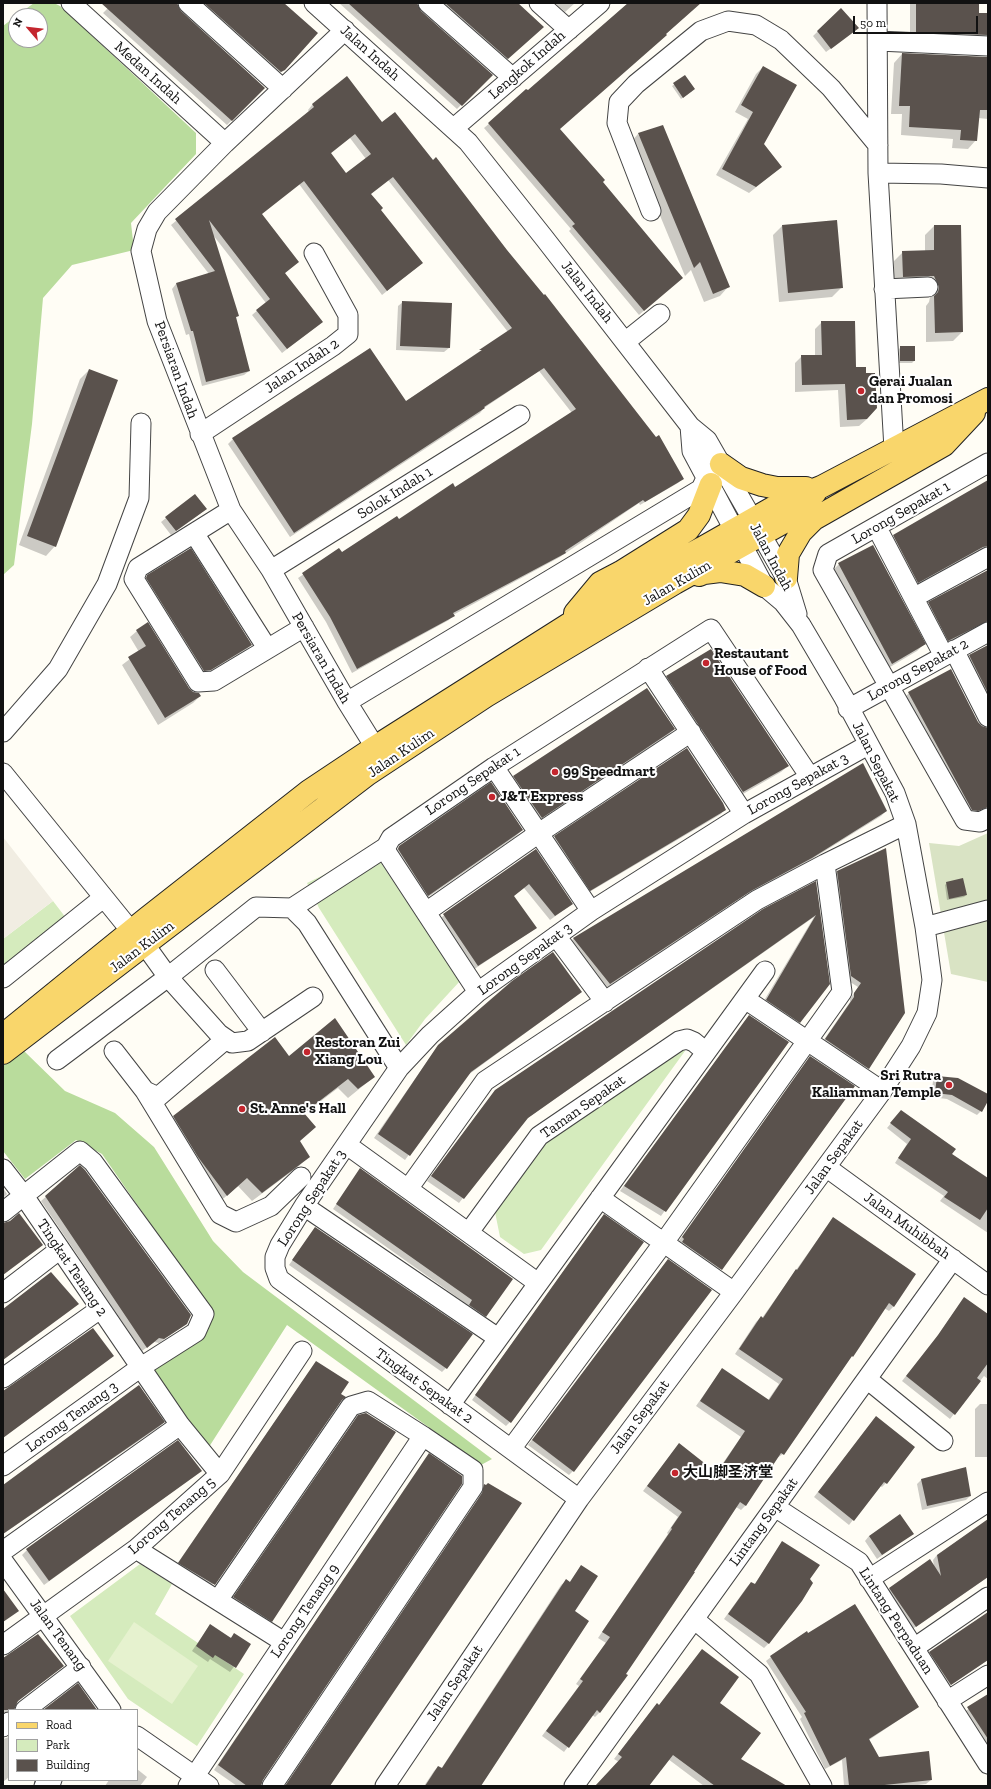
<!DOCTYPE html>
<html>
<head>
<meta charset="utf-8">
<style>
	body { margin:0 }
	#map { position:relative; width:991px; height:1789px; overflow:hidden; background:#fffdf5; font-family:"Zilla Slab",serif }
	canvas { display:block }
	.frame { position:absolute; inset:0; border:4px solid #111; pointer-events:none }
	.legend { position:absolute; left:8px; top:1709px; width:130px; height:72px; box-sizing:border-box; background:#fff; border:1px solid #a0a0a0; margin:0; padding:5px 7px; list-style:none; font-size:12px; color:#111 }
	.legend li { display:flex; align-items:center; gap:8px; height:20px }
	.legend b { width:20px; border:1px solid #a0a0a0 }
	.north { position:absolute; left:8px; top:8px; width:40px; height:40px; box-sizing:border-box; background:#fff; border:1px solid #a0a0a0; border-radius:50%; rotate:298deg; font-size:11px; font-weight:700; line-height:16px; text-align:center; color:#111 }
	.north::after { content:''; display:block; margin:auto; width:14px; height:18px; background:#c4262e; clip-path:polygon(50% 0,100% 100%,50% 72%,0 100%) }
	.scale { position:absolute; left:853px; top:16px; width:125px; height:18px; box-sizing:border-box; border:2px solid #111; border-top:0; padding-left:5px; font-size:12px; line-height:14px; white-space:nowrap; color:#111; -webkit-text-stroke:3px #fff; paint-order:stroke }
</style>
</head>
<body>
<div id="map">
<canvas width="991" height="1789"></canvas>
<div class="frame"></div>
<ul class="legend">
<li><b style="height:5px;background:#f9d66b"></b>Road</li>
<li><b style="height:11px;background:#d5ebbd"></b>Park</li>
<li><b style="height:11px;background:#5a524d"></b>Building</li>
</ul>
<div class="north">N</div>
<div class="scale">50 m</div>
</div>
<script>
const c = document.querySelector('canvas').getContext('2d');
c.lineJoin = 'round';
function fill(path, color) {
  c.fillStyle = color;
  c.fill(path, 'evenodd');
}
function toPath(rows) {
  const path = new Path2D();
  for (const r of rows) {
    path.moveTo(r[0], r[1]);
    for (let i = 2; i < r.length; i += 2) path.lineTo(r[i], r[i + 1]);
  }
  return path;
}
function strokePath(path, color, width, dash) {
  c.strokeStyle = color;
  c.lineWidth = width;
  c.lineCap = dash ? 'butt' : 'round';
  c.setLineDash(dash || []);
  c.stroke(path);
}
function label(font, color, halo, rows, align = 'center') {
  c.font = font + ' "Zilla Slab","Noto Sans SC",serif';
  c.lineWidth = 4;
  c.setLineDash([]);
  c.textBaseline = 'middle';
  c.strokeStyle = halo;
  c.fillStyle = color;
  for (const [text, x, y, turn = 0] of rows) {
    c.save();
    c.translate(x, y);
    c.rotate((+turn || 0) * Math.PI / 180);
    c.textAlign = isNaN(turn) ? turn : align;
    if (halo) c.strokeText(text, 0, 0);
    c.fillText(text, 0, 0);
    c.restore();
  }
}
fill(toPath([
	[373,851,460,981,425,1019,406,1045,319,908,307,883],
	[53,901,66,918,3,967,3,939],
	[678,1047,685,1051,541,1250,524,1254,500,1237,495,1212,544,1141],
	[140,1564,172,1584,155,1614,244,1674,197,1746,128,1699,70,1616]
]), '#d5ebbd');
fill(toPath([
	[34,3,54,3,60,6,196,133,196,154,131,223,134,250,72,265,43,298,32,424,14,565,3,575,3,26,16,16,16,40,40,40,40,16,16,16],
	[24,1051,65,1091,115,1113,154,1147,213,1241,243,1272,492,1459,481,1465,287,1325,207,1450,151,1368,213,1314,102,1154,76,1140,25,1179,3,1151,3,1066]
]), '#b9dc9c');
fill(toPath([
	[988,833,988,982,951,974,929,843,959,846]
]), '#d9e3c4');
fill(toPath([
	[134,1622,198,1666,172,1704,108,1661]
]), '#e6f2cf');
fill(toPath([
	[3,837,53,901,3,939]
]), '#f1ede2');
fill(toPath([
	[113,3,176,3,177,7,264,88,227,125,103,13],
	[195,3,282,3,284,69,279,74],
	[339,3,416,3,417,7,491,75,457,109],
	[435,3,516,3,539,31,503,63],
	[555,3,575,3,565,12],
	[628,3,700,3,559,129,677,282,639,315,569,231,571,229,484,128,581,46],
	[910,3,978,3,978,14,988,14,988,44,910,38],
	[841,9,858,28,826,52,813,36],
	[902,54,988,58,988,119,978,118,976,140,968,149,952,148,953,139,901,135,902,114,891,114,894,63],
	[763,67,763,144,781,167,749,193,716,175,748,119,735,112,756,74],
	[685,77,692,91,681,99,672,86],
	[347,78,382,123,682,479,678,483,640,505,639,503,560,557,453,615,449,620,352,673,326,622,298,578,339,550,342,554,455,489,572,413,539,371,484,408,480,413,290,537,228,444,233,439,405,402,508,332,388,180,370,194,417,267,382,295,299,184,261,214,298,262,284,274,317,326,282,353,252,315,266,303,213,235,238,316,235,318,249,371,244,375,202,386,189,334,186,335,172,289,176,284,209,274,171,225,309,112,308,110,312,105],
	[350,138,366,159,346,175,330,154],
	[638,134,728,287,720,296,704,302,691,270,685,276,630,143],
	[782,226,841,288,832,297,779,302,773,235],
	[934,226,962,332,953,341,926,342,926,306,929,302,930,297,925,285,894,286,894,261,903,252,925,251,925,235],
	[403,302,451,304,449,348,444,352,396,350,398,306],
	[822,322,855,368,867,419,859,426,840,427,838,390,795,392,795,363,802,356,815,356,815,329],
	[901,347,914,361,912,363,899,363,899,349],
	[89,370,55,546,46,556,19,545,80,379],
	[988,481,988,553,982,551,976,553,912,588,888,542,894,536],
	[195,495,201,513,171,535,161,522],
	[839,564,924,644,917,651,885,670,832,571],
	[988,571,988,628,976,628,943,646,923,609,929,603],
	[148,576,251,645,242,654,201,679,138,586],
	[137,631,188,688,200,696,193,703,158,725,122,665,139,652,130,637],
	[988,645,988,709,964,661,970,656],
	[951,670,978,723,982,727,988,729,988,809,972,816,903,699,909,693],
	[667,677,788,766,781,772,736,798,660,684],
	[674,729,667,736,534,824,507,783,514,777],
	[687,749,725,809,721,814,586,894,550,841],
	[863,764,886,811,881,816,807,862,745,895,606,988,569,943,573,939],
	[522,830,515,837,421,902,393,854,400,846],
	[536,850,572,904,550,920,524,888,513,896,536,928,473,970,439,919],
	[885,850,868,1068,864,1073,821,1044,850,1002,850,999,858,987,847,980,833,877,838,872],
	[815,883,829,984,795,1026,762,1004,814,917,525,1120,459,1203,427,1181,495,1091],
	[947,883,966,895,964,897,947,900,945,885],
	[576,996,468,1075,405,1160,374,1138,438,1046],
	[749,1016,787,1042,661,1216,620,1191],
	[810,1057,854,1086,717,1274,678,1242],
	[289,1058,374,1077,348,1098,338,1088,304,1114,299,1141,308,1156,299,1166,252,1201,238,1186,217,1204,165,1126,174,1117],
	[937,1077,988,1095,988,1099,981,1111,977,1115,947,1099,931,1097,933,1081],
	[897,1116,988,1179,988,1233,940,1201,944,1196,895,1163,907,1144,887,1128],
	[80,1167,186,1324,159,1343,154,1342,142,1351,41,1201],
	[360,1169,512,1279,481,1320,465,1309,468,1305,333,1209],
	[3,1188,7,1194,3,1198],
	[833,1218,894,1306,889,1311,884,1308,852,1356,783,1454,777,1458,746,1505,741,1510,736,1507,600,1712,595,1717,592,1715,564,1752,542,1736,579,1686,576,1684,606,1643,598,1638,668,1534,667,1533,678,1517,643,1491,679,1444,716,1473,741,1437,696,1406,722,1369,768,1400,779,1384,735,1354,756,1322,761,1317,762,1318],
	[600,1220,510,1422,506,1426,472,1400],
	[315,1228,446,1368,442,1372,289,1265],
	[664,1265,573,1471,569,1475,528,1445],
	[964,1298,988,1315,988,1379,984,1376,950,1419,902,1381,934,1341],
	[316,1362,340,1395,339,1402,209,1589,175,1567],
	[980,1404,988,1404,988,1457,975,1457,975,1409],
	[358,1416,271,1621,267,1625,230,1602],
	[164,1422,159,1427,3,1534,3,1486],
	[872,1422,886,1483,882,1487,880,1486,849,1525,814,1497],
	[429,1455,262,1779,260,1786,237,1786,214,1770],
	[201,1471,44,1585,22,1555,27,1550],
	[922,1479,970,1496,966,1500,922,1510,917,1484],
	[488,1484,328,1786,285,1786,478,1499,480,1489],
	[988,1520,988,1577,911,1630,886,1593,890,1588,934,1567,933,1560,937,1555],
	[912,1534,877,1559,865,1541,869,1536],
	[783,1542,808,1580,769,1643,764,1648,724,1619,747,1587,751,1583,754,1585],
	[581,1566,574,1612,475,1786,424,1786,434,1771,438,1767,441,1769,561,1585,566,1581,569,1583],
	[988,1614,988,1660,946,1688,926,1657],
	[210,1625,230,1638,234,1635,250,1645,230,1672,210,1659,208,1662,192,1651],
	[771,1657,918,1707,869,1740,878,1758,931,1780,926,1784,910,1786,844,1786,842,1760,825,1769,800,1719,802,1717,766,1661],
	[3,1660,63,1666,16,1703,14,1710,9,1710,9,1717,3,1716],
	[988,1695,988,1743,985,1745,963,1713],
	[718,1703,740,1759,785,1786,704,1786,668,1759,648,1786,596,1786,619,1762,614,1759,653,1709,659,1706],
	[9,1737,9,1777,3,1782,3,1739],
	[137,1769,147,1777,140,1786,105,1786,109,1780,137,1780]
]), '#0003');
fill(toPath([
	[101,3,177,3,181,11,265,88,232,121],
	[204,3,284,3,318,33,285,70,281,72],
	[348,3,417,3,421,11,493,75,462,106],
	[445,3,518,3,544,27,508,59],
	[628,3,701,3,666,34,667,35,560,129,605,180,603,182,683,278,644,311,572,226,575,224,488,123,526,89,528,90],
	[916,3,979,3,979,13,988,13,988,35,916,32],
	[841,8,859,28,831,49,817,31],
	[902,53,988,57,988,110,980,110,977,141,960,140,961,130,909,127,910,106,899,106],
	[763,66,797,85,764,144,782,167,756,187,722,169,753,112,741,105],
	[685,75,695,89,683,98,673,83],
	[347,76,382,122,395,112,433,160,436,157,507,250,544,295,545,294,656,437,659,435,684,479,645,502,643,500,565,551,566,553,453,613,455,616,357,669,330,617,302,573,339,548,342,552,397,516,399,519,453,483,455,487,576,409,544,368,484,407,485,408,294,533,232,438,370,348,406,401,482,350,479,350,512,328,393,177,371,194,383,208,381,210,423,263,387,291,304,181,262,214,299,262,285,273,323,322,287,349,256,310,270,299,209,220,239,316,236,317,250,371,206,382,193,331,191,331,176,283,215,271,175,219,314,107,312,104],
	[355,134,371,154,346,173,331,153],
	[663,125,730,287,713,294,700,262,694,268,638,133],
	[837,220,843,288,788,293,782,225],
	[934,225,961,225,963,332,935,333,934,296,938,292,939,287,934,276,903,277,902,251,934,250],
	[402,301,452,303,450,348,400,346],
	[821,321,855,321,856,367,866,367,866,373,875,373,877,408,867,419,847,420,845,384,802,385,801,355,822,355],
	[900,346,915,346,915,361,900,361],
	[89,369,118,380,56,547,27,536],
	[988,480,988,546,983,547,918,583,893,535],
	[195,494,207,509,176,531,165,517],
	[873,545,926,644,892,664,838,563],
	[191,548,252,645,211,670,204,671,146,578,147,575],
	[988,570,988,621,948,641,928,602],
	[148,622,189,688,193,692,199,693,201,696,165,718,128,657,146,646,136,630],
	[988,645,988,693,969,655],
	[711,649,789,766,743,792,666,676],
	[951,669,978,722,982,726,988,728,988,807,978,811,972,810,908,692],
	[647,688,675,729,542,818,513,776],
	[687,748,723,803,726,810,590,891,554,836],
	[863,763,887,811,812,858,751,891,610,984,573,938],
	[491,782,523,830,428,896,398,849,399,846],
	[886,848,905,1013,869,1069,825,1039,854,997,854,993,861,983,851,976,837,871],
	[536,849,573,904,555,916,529,884,514,896,537,928,478,966,443,914],
	[963,878,967,895,949,899,946,882],
	[816,881,830,984,800,1023,766,1000,816,915,528,1118,464,1199,431,1176,495,1090,763,909],
	[553,952,582,992,471,1072,410,1156,378,1134,438,1045,512,981],
	[749,1015,789,1042,666,1212,624,1186],
	[335,1018,375,1077,358,1089,348,1079,304,1113,316,1127,300,1141,310,1157,262,1193,247,1178,227,1196,198,1157,173,1116,275,1037,289,1056],
	[810,1056,855,1086,722,1270,682,1242,684,1239,682,1237],
	[937,1076,958,1078,988,1094,988,1101,982,1112,952,1095,935,1093],
	[901,1110,956,1149,952,1154,988,1178,988,1208,980,1220,944,1197,948,1192,898,1158,911,1139,890,1123],
	[80,1165,85,1170,191,1315,187,1324,164,1339,159,1338,147,1348,45,1196],
	[360,1168,513,1279,486,1317,469,1305,472,1300,336,1204],
	[19,1213,43,1245,3,1275,3,1223,10,1221],
	[604,1214,644,1242,511,1423,475,1395],
	[833,1217,916,1274,894,1307,889,1303,853,1357,852,1356,784,1455,781,1453,746,1506,740,1502,694,1572,695,1572,626,1674,628,1675,600,1713,597,1710,569,1748,546,1731,583,1681,580,1679,610,1637,602,1632,672,1529,671,1528,682,1512,647,1486,679,1443,717,1473,745,1431,700,1401,722,1368,769,1400,783,1379,739,1349,761,1316,763,1318,796,1269,797,1270],
	[315,1227,473,1334,447,1369,292,1260],
	[668,1259,712,1290,574,1472,532,1440],
	[51,1272,79,1304,3,1360,3,1309],
	[964,1297,988,1314,988,1363,977,1378,981,1381,955,1415,906,1376,938,1335],
	[93,1328,114,1356,3,1438,3,1391],
	[316,1361,349,1382,341,1394,346,1397,342,1400,215,1585,178,1563],
	[139,1385,165,1422,3,1534,3,1485],
	[366,1413,396,1432,272,1622,233,1597,358,1415],
	[876,1416,915,1447,887,1484,884,1482,854,1521,818,1492],
	[178,1440,202,1471,49,1581,26,1549],
	[429,1453,462,1476,462,1484,263,1780,261,1786,247,1786,218,1765],
	[966,1467,971,1496,927,1506,921,1479],
	[488,1483,522,1503,330,1786,285,1786,482,1493,484,1484,486,1485],
	[900,1514,914,1534,882,1555,869,1536],
	[988,1519,988,1577,916,1627,889,1588,930,1559,941,1576,937,1555],
	[782,1541,820,1565,810,1579,813,1583,802,1601,769,1644,728,1614,751,1582,755,1584],
	[581,1565,598,1576,575,1611,589,1621,481,1786,425,1786,438,1766,442,1768,566,1579,570,1582],
	[3,1589,19,1611,3,1622],
	[855,1604,919,1707,869,1739,879,1757,929,1751,932,1780,875,1786,849,1786,846,1757,830,1766,804,1713,806,1712,770,1656,807,1631,808,1633],
	[988,1612,988,1660,951,1685,929,1652],
	[210,1624,231,1638,234,1633,251,1644,236,1668,215,1655,213,1658,196,1646],
	[38,1634,64,1666,18,1701,14,1710,3,1710,3,1658],
	[702,1649,739,1677,720,1703,761,1733,741,1759,787,1786,715,1786,673,1755,649,1786,595,1786,622,1757,618,1754,657,1703,659,1705],
	[78,1683,97,1710,43,1710],
	[988,1694,988,1739,967,1707]
]), '#5a524d');
const minor = toPath([
	[71,3,225,143],
	[188,3,283,89],
	[314,3,468,142,545,239,690,426,707,440,786,578,797,614],
	[428,3,513,78],
	[539,3,569,30],
	[877,3,878,173,894,449],
	[345,30,225,143,157,212,147,229,141,251,157,321,231,510,271,570,347,702,375,747],
	[878,41,988,46],
	[454,128,600,3],
	[878,173,941,174,988,178],
	[651,211,617,123,619,102,636,84,701,31,728,21,756,25,781,40,831,88,878,145],
	[884,289,928,287],
	[625,342,660,314],
	[200,434,333,346,348,334,348,315,314,253],
	[988,463,828,554,823,570,965,820,980,822,988,818],
	[231,510,138,568,134,579,198,682,214,681,304,627],
	[877,528,944,656],
	[194,533,267,648],
	[271,570,520,415],
	[915,597,988,557],
	[954,650,988,717],
	[648,668,744,814],
	[347,702,701,489,707,476],
	[848,709,988,632],
	[3,732,58,669,107,584,139,498,141,423],
	[494,767,591,911],
	[3,773,131,931],
	[292,908,386,847],
	[426,912,539,833,691,732],
	[925,927,988,910],
	[556,936,605,1002],
	[145,945,168,977,219,1034,232,1043,248,1041,313,997],
	[215,970,262,1032],
	[3,978,103,898],
	[478,992,387,853,386,847,391,838,494,767,711,629,810,777],
	[745,999,882,1091],
	[114,1051,145,1091,158,1097,226,1039],
	[57,1060,168,977,256,907,292,908,307,923,399,1068],
	[145,1091,220,1214,236,1222,271,1206,301,1177],
	[347,1145,538,1283],
	[826,1167,988,1285],
	[3,1169,24,1196,180,1425,220,1474],
	[408,1189,485,1081,757,900,825,864,906,824],
	[600,1198,734,1292],
	[304,1206,498,1338],
	[3,1212,80,1151,93,1162,204,1314,196,1332,141,1367,3,1466],
	[469,1232,539,1136,679,1041,687,1039,694,1042,706,1052],
	[3,1293,59,1250],
	[3,1378,100,1309],
	[867,1379,943,1441],
	[450,1405,765,971],
	[511,1449,670,1234,842,992,825,864],
	[579,1499,279,1279,275,1268,275,1257,280,1245,304,1206,399,1068,430,1035,478,992,591,911,744,814,868,745],
	[775,1507,859,1562,988,1764],
	[136,1549,284,1642],
	[3,1551,180,1425],
	[3,1561,111,1710],
	[869,1579,988,1502],
	[218,1600,351,1406,368,1401,423,1436,473,1470,473,1487,272,1786],
	[694,1619,759,1674,822,1786],
	[3,1645,136,1549,220,1474,302,1351],
	[914,1648,988,1597],
	[947,1701,988,1675],
	[25,1710,81,1667],
	[3,1727,9,1722],
	[137,1736,209,1786],
	[44,1786,52,1780],
	[188,1786,423,1436],
	[385,1786,579,1499,734,1292,882,1091,911,1046,927,1013,932,980,925,927,906,824,895,793,844,698,801,625,783,602,764,586,692,451,690,426],
	[574,1786,953,1259]
]);
const major = toPath([
	[721,464,741,478,762,485,777,488,806,488],
	[699,575,704,573,720,571,745,575,764,586],
	[786,578,788,554,801,532,814,519,944,445,974,413],
	[575,613,600,583,621,572,688,530,699,515,711,484],
	[3,1035,147,918,309,791,375,747,618,593,702,548,783,502,821,487,988,399],
	[3,1053,368,774,486,696,675,583,788,520,815,493]
]);
strokePath(minor, '#444', 21);
strokePath(major, '#222', 24);
strokePath(minor, '#fff', 19);
strokePath(major, '#f9d66b', 22);
for (const [x, y, r, color] of [
	[861,391,4,"#c4262e"],
	[706,663,4,"#c4262e"],
	[555,772,4,"#c4262e"],
	[492,797,4,"#c4262e"],
	[307,1052,4,"#c4262e"],
	[949,1085,4,"#c4262e"],
	[242,1109,4,"#c4262e"],
	[675,1473,4,"#c4262e"]
]) {
  const dot = new Path2D();
  dot.arc(x, y, r, 0, 2 * Math.PI);
  c.fillStyle = color;
  c.fill(dot);
  strokePath(dot, '#fff', 1.5);
}
label('15px', '#111', '#fff', [
	["Jalan Indah",370,53,42],
	["Lengkok Indah",527,65,-41],
	["Medan Indah",148,73,42],
	["Jalan Indah",587,292,52],
	["Jalan Indah 2",302,366,-34],
	["Persiaran Indah",176,370,70],
	["Solok Indah 1",395,493,-32],
	["Lorong Sepakat 1",901,513,-30],
	["Jalan Indah",771,557,62],
	["Jalan Kulim",677,583,-30],
	["Persiaran Indah",321,658,60],
	["Lorong Sepakat 2",918,670,-29],
	["Jalan Kulim",401,753,-34],
	["Jalan Sepakat",876,762,63],
	["Lorong Sepakat 1",473,781,-34],
	["Lorong Sepakat 3",798,784,-29],
	["Jalan Kulim",142,947,-37],
	["Lorong Sepakat 3",525,959,-36],
	["Taman Sepakat",583,1107,-35],
	["Jalan Sepakat",834,1157,-54],
	["Lorong Sepakat 3",312,1198,-57],
	["Jalan Muhibbah",907,1226,36],
	["Tingkat Tenang 2",72,1268,56],
	["Tingkat Sepakat 2",424,1386,36],
	["Lorong Tenang 3",72,1417,-36],
	["Jalan Sepakat",640,1417,-53],
	["Lorong Tenang 5",172,1516,-41],
	["Lintang Sepakat",764,1522,-54],
	["Lorong Tenang 9",305,1611,-56],
	["Lintang Perpaduan",896,1621,57],
	["Jalan Tenang",58,1635,54],
	["Jalan Sepakat",455,1683,-56]
]);
label('bold 15px', '#111', '#fff', [
	["Gerai Jualan",869,382],
	["dan Promosi",869,399],
	["Restautant",714,654],
	["House of Food",714,671],
	["99 Speedmart",563,772],
	["J&T Express",500,797],
	["Restoran Zui",315,1043],
	["Xiang Lou",315,1060],
	["Sri Rutra",941,1076,"right"],
	["Kaliamman Temple",941,1093,"right"],
	["St. Anne's Hall",250,1109],
	["大山脚圣济堂",683,1473]
], 'left');
</script>
</body>
</html>
